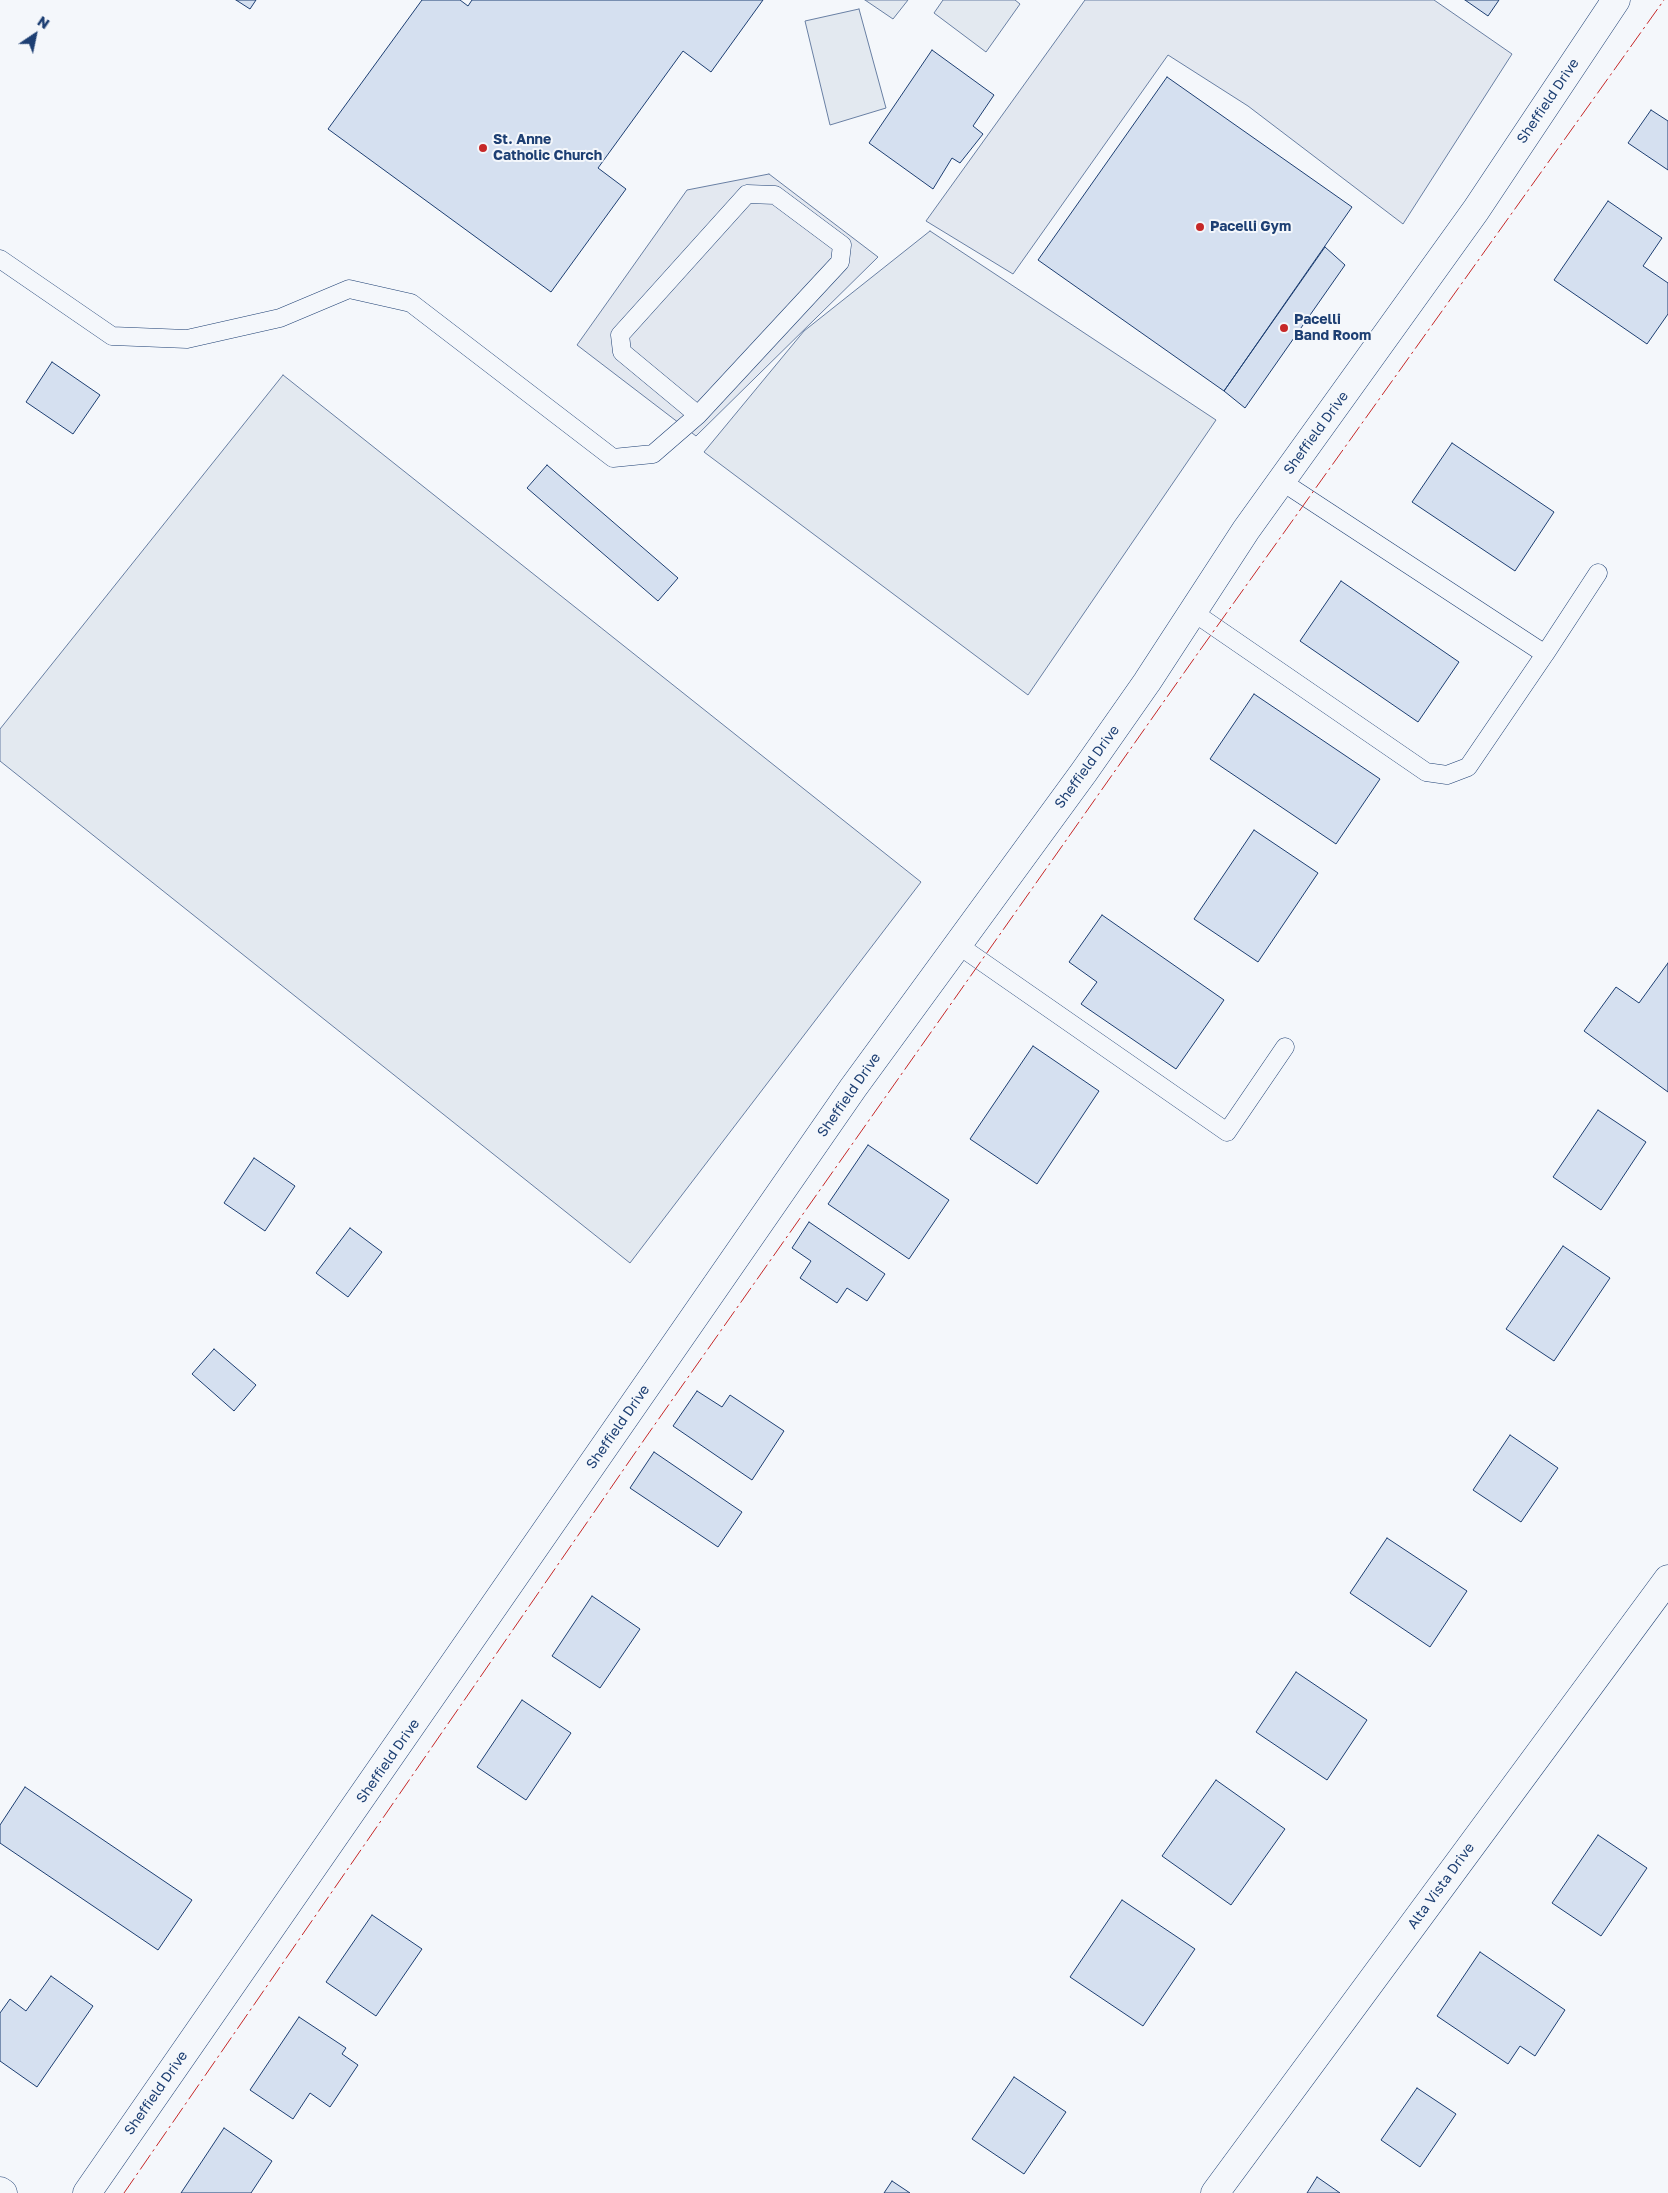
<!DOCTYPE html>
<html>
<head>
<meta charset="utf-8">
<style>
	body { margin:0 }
	#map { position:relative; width:1668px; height:2193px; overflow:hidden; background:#f4f7fb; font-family:"Golos Text",sans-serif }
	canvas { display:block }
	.north { position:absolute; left:10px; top:10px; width:50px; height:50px; -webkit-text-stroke:4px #f4f7fb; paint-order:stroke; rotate:34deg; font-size:14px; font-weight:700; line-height:20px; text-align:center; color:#1d3f73 }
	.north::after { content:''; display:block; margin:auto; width:18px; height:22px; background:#1d3f73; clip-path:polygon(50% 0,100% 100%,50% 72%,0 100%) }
</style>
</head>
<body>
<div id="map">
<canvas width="1668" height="2193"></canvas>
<div class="north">N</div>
</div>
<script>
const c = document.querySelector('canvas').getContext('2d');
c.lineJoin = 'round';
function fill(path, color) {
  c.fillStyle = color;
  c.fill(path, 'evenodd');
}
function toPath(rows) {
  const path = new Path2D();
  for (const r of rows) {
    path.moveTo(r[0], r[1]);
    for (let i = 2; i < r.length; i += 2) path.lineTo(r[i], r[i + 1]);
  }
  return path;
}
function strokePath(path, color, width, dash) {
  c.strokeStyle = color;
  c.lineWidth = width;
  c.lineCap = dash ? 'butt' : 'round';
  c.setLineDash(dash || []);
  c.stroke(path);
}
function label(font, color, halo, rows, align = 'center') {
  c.font = font + ' "Golos Text",sans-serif';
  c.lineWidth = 4;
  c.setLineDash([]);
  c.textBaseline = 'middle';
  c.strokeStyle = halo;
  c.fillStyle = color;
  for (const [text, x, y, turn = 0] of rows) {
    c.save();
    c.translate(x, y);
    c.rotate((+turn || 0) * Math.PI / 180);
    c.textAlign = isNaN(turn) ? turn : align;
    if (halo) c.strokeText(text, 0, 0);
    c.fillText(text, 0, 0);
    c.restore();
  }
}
const green = toPath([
	[865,0,908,0,893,19,865,0],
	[943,0,1015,0,1020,4,986,52,934,13,943,0],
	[859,9,886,108,830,125,805,21,859,9],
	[930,231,1216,420,1028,695,704,452,804,331,930,231],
	[283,375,921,882,630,1263,0,761,0,729,283,375]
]);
fill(green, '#e3e9f0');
strokePath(green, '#687fa3', 1);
const parking = toPath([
	[1085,0,1434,0,1512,54,1403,224,1248,106,1168,55,1013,274,926,221,1085,0],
	[769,174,878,257,696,436,577,345,687,190,769,174]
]);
fill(parking, '#e3e8f0');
strokePath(parking, '#687fa3', 1);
const building = toPath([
	[236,0,256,0,250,9,236,0],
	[422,0,460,0,468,6,472,0,763,0,711,72,683,51,598,168,626,189,551,292,328,129,422,0],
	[1465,0,1499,0,1488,16,1465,0],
	[932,50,994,95,973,126,983,134,960,163,952,158,933,189,869,143,932,50],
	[1167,77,1352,207,1224,391,1038,260,1167,77],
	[1651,110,1668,121,1668,170,1628,143,1651,110],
	[1608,201,1662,238,1643,266,1668,283,1668,314,1647,344,1554,280,1608,201],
	[1325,247,1345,265,1245,408,1224,391,1325,247],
	[52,362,100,395,73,434,26,402,52,362],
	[1452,443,1554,512,1515,571,1412,502,1452,443],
	[547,465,678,578,658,601,527,488,547,465],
	[1341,581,1459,662,1418,722,1300,641,1341,581],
	[1254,694,1380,779,1336,844,1210,759,1254,694],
	[1254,830,1318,873,1258,962,1194,919,1254,830],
	[1102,915,1224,1000,1176,1069,1081,1004,1097,982,1069,962,1102,915],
	[1668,963,1668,1092,1584,1031,1616,987,1639,1003,1668,963],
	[1033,1046,1099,1091,1037,1184,970,1139,1033,1046],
	[1598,1110,1646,1142,1601,1210,1553,1177,1598,1110],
	[868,1145,949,1200,909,1259,828,1204,868,1145],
	[254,1158,295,1186,265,1231,224,1203,254,1158],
	[809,1222,885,1274,867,1301,847,1288,837,1303,800,1278,811,1261,792,1248,809,1222],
	[350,1228,382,1252,348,1297,316,1273,350,1228],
	[1563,1246,1610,1278,1554,1361,1506,1329,1563,1246],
	[214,1349,256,1385,234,1411,192,1374,214,1349],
	[697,1391,722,1407,730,1395,784,1431,752,1480,673,1426,697,1391],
	[1510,1435,1558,1468,1521,1522,1473,1490,1510,1435],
	[654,1452,742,1512,718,1547,630,1488,654,1452],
	[1387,1538,1467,1591,1430,1647,1350,1593,1387,1538],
	[592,1596,640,1629,600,1688,552,1656,592,1596],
	[1296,1672,1367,1720,1327,1780,1256,1732,1296,1672],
	[522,1700,571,1733,526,1800,477,1767,522,1700],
	[1216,1780,1285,1829,1231,1905,1162,1856,1216,1780],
	[25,1787,192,1900,158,1950,0,1843,0,1825,25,1787],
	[1598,1835,1647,1868,1601,1936,1552,1903,1598,1835],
	[1122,1900,1195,1949,1143,2026,1070,1977,1122,1900],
	[372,1915,422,1949,376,2016,326,1982,372,1915],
	[1480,1952,1565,2010,1535,2056,1520,2046,1508,2064,1437,2016,1480,1952],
	[51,1976,93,2006,37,2087,0,2061,0,2013,10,1999,26,2011,51,1976],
	[299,2017,346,2048,342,2054,358,2065,330,2107,310,2093,293,2119,250,2090,299,2017],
	[1014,2077,1066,2112,1024,2174,972,2139,1014,2077],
	[1417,2088,1456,2114,1420,2167,1381,2140,1417,2088],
	[224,2128,272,2161,251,2193,181,2193,224,2128],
	[1317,2177,1340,2193,1307,2193,1317,2177],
	[892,2181,910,2193,884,2193,892,2181]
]);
fill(building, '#d5e0f0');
strokePath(building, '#1d3f73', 1);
const lane = toPath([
	[747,194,775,195,842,245,840,262,698,415,622,352,620,335,747,194],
	[0,259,112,336,187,339,280,318,349,289,411,303,613,458,653,454,698,415],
	[1281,481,1545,654,1598,573],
	[1193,612,1426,772,1447,775,1468,767,1545,654],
	[958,945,1227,1132,1285,1047]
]);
const street = toPath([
	[0,2191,3,2193],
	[87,2193,853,1088,1084,772,1147,682,1246,530,1476,210,1616,0],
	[1215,2193,1668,1579]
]);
strokePath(lane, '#1d3f73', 19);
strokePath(street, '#1d3f73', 29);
strokePath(lane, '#f4f7fb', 18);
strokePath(street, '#f4f7fb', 28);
strokePath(toPath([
	[124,2193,646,1437,1198,653,1664,0]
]), '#c62828', 1, [18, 4, 2.5, 4]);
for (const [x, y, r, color] of [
	[483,148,5,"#c62828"],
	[1200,227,5,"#c62828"],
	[1284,328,5,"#c62828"]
]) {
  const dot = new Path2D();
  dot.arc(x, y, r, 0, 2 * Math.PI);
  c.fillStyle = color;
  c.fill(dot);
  strokePath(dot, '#f4f7fb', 2);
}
label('14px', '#1d3f73', '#f4f7fb', [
	["Sheffield Drive",1548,101,-56],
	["Sheffield Drive",1316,433,-54],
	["Sheffield Drive",1087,767,-54],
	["Sheffield Drive",849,1095,-55],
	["Sheffield Drive",618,1427,-55],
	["Sheffield Drive",388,1761,-55],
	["Alta Vista Drive",1441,1886,-54],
	["Sheffield Drive",156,2093,-55]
]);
label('bold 14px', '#1d3f73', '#f4f7fb', [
	["St. Anne",493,140],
	["Catholic Church",493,156],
	["Pacelli Gym",1210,227],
	["Pacelli",1294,320],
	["Band Room",1294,336]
], 'left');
</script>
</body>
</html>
